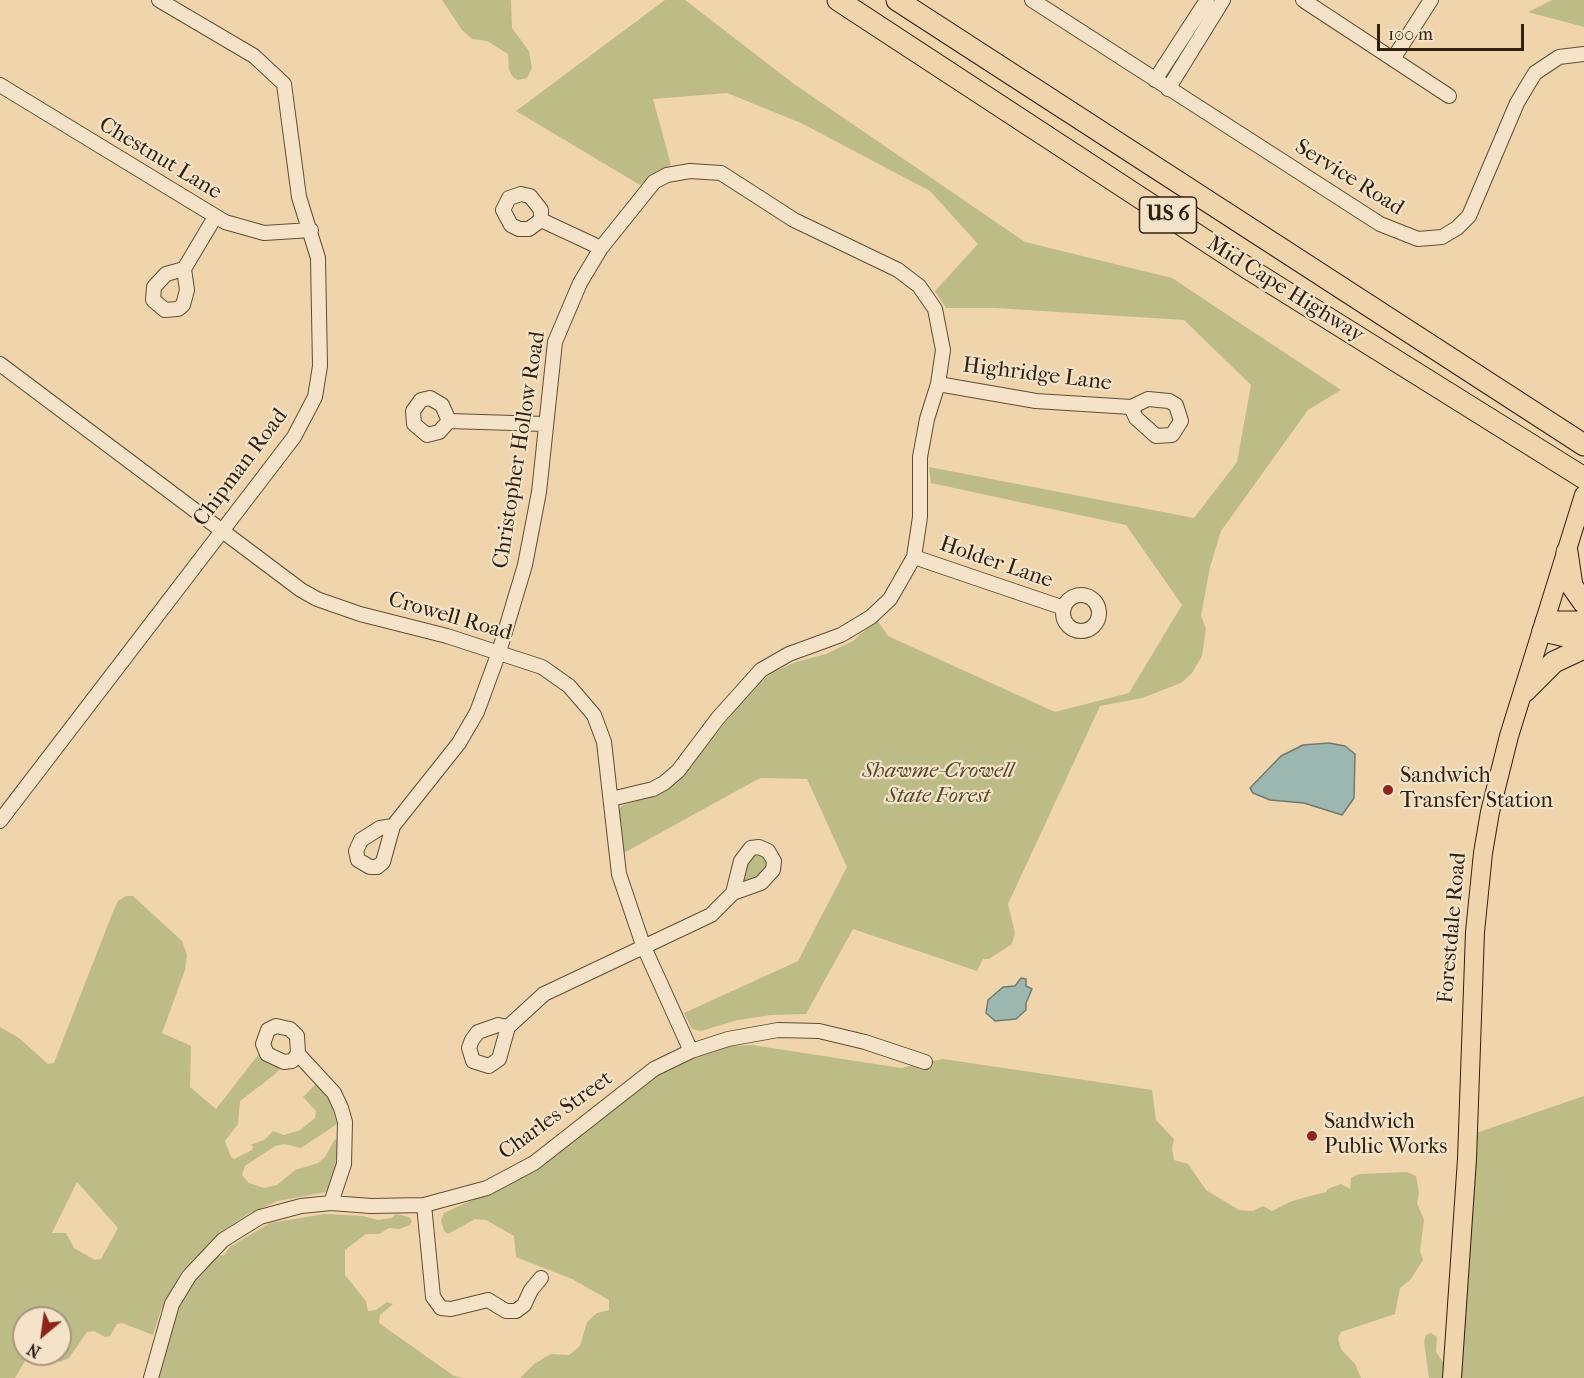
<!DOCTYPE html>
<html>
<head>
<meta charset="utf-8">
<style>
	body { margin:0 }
	#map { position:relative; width:1584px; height:1378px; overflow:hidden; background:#f0d4ac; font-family:"IM FELL French Canon",serif }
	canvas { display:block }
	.north { position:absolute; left:12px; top:1306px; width:60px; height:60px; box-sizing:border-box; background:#f5e3c9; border:2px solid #a6957f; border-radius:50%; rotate:209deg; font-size:16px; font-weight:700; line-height:24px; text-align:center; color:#30200f }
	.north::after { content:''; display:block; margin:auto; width:21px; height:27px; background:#8f2418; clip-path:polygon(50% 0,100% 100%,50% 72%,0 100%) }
	.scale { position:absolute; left:1377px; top:24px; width:147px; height:27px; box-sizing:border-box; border:3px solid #30200f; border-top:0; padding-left:8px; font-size:18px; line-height:21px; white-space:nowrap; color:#30200f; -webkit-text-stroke:4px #f5e3c9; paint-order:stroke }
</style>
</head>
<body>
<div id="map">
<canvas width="1584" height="1378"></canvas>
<div class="north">N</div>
<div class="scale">100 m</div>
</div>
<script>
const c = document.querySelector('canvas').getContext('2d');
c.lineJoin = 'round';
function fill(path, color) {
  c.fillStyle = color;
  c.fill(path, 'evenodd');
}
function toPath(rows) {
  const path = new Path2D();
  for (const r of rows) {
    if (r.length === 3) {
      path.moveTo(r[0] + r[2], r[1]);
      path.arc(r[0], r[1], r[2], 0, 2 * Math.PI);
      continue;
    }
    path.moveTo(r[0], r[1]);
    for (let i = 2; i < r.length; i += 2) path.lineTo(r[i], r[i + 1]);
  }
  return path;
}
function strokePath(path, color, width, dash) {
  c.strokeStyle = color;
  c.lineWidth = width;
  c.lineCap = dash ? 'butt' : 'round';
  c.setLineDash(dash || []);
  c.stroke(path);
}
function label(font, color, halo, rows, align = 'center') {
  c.font = font + ' "IM FELL French Canon",serif';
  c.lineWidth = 4.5;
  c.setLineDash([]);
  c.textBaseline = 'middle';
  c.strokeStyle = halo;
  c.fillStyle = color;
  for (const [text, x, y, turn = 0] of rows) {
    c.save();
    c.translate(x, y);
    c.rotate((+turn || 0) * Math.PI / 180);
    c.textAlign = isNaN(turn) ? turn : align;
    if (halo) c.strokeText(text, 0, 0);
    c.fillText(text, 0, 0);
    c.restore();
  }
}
fill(toPath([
	[442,0,511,0,512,28,529,51,532,68,527,78,518,80,513,77,509,70,508,54,487,41,472,39,462,30],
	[665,0,685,0,794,84,1025,242,1172,278,1341,390,1308,410,1221,531,1210,567,1201,616,1206,629,1202,656,1192,673,1181,683,1142,698,1100,706,1008,904,1015,933,1012,944,989,959,983,959,977,971,853,929,806,1014,771,1015,738,1020,701,1031,692,1029,684,1013,798,961,847,867,807,779,760,778,622,854,618,810,623,805,664,792,682,777,752,689,773,672,796,662,826,654,853,641,877,620,888,636,1055,712,1129,693,1182,605,1126,525,931,483,929,467,1194,518,1237,462,1251,385,1184,320,995,308,946,308,935,291,978,244,930,191,801,123,727,93,653,99,671,165,640,185,516,111],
	[1552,0,1584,0,1584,27,1528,12],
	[753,852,769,858,767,874,743,884,745,863],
	[126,896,133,896,182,941,187,955,185,970,162,1033,191,1046,190,1087,216,1109,258,1055,261,1054,280,1064,280,1069,274,1075,240,1101,238,1124,225,1141,231,1157,234,1159,252,1150,253,1146,250,1145,264,1140,273,1131,284,1135,300,1130,315,1118,316,1111,303,1097,317,1083,328,1095,337,1124,301,1148,284,1144,275,1146,245,1166,242,1175,249,1183,264,1188,277,1185,295,1170,318,1163,325,1157,335,1139,339,1143,333,1178,326,1192,278,1201,248,1214,222,1231,182,1271,161,1310,153,1335,122,1323,117,1324,110,1336,105,1337,94,1331,87,1332,69,1358,60,1362,44,1354,60,1354,60,1318,24,1318,24,1354,29,1354,15,1378,0,1378,0,1027,19,1038,48,1064,54,1063,114,909,118,901],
	[77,1182,118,1228,101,1259,95,1260,74,1248,66,1233,52,1233],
	[752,1045,901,1068,943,1059,1152,1090,1156,1120,1174,1139,1172,1149,1174,1160,1188,1164,1206,1190,1239,1210,1253,1211,1263,1206,1272,1211,1292,1201,1326,1192,1328,1189,1341,1184,1350,1189,1351,1178,1359,1174,1407,1172,1416,1176,1419,1193,1417,1203,1424,1220,1420,1251,1423,1260,1411,1279,1400,1288,1395,1314,1341,1332,1338,1338,1341,1349,1355,1364,1361,1378,520,1378,534,1364,551,1354,569,1355,580,1346,587,1322,597,1313,609,1310,609,1300,572,1279,516,1257,514,1236,486,1220,475,1219,448,1234,444,1231,441,1220,444,1213,523,1177,658,1075,677,1064,729,1046],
	[1584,1096,1584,1378,1460,1378,1476,1133],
	[325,1214,363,1216,378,1220,392,1218,396,1214,409,1217,412,1221,410,1225,399,1229,389,1228,379,1234,366,1234,345,1250,345,1275,366,1301,368,1311,376,1310,387,1302,393,1304,380,1315,379,1323,454,1376,463,1378,157,1378,170,1322,191,1280,214,1256,224,1255,230,1247,270,1223],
	[1431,1333,1437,1337,1436,1352,1443,1362,1445,1378,1429,1378,1424,1341,1426,1335]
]), '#bdbc87');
const water = toPath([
	[1329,743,1345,746,1355,754,1354,798,1342,815,1304,803,1270,800,1253,793,1250,788,1281,756,1303,745,1329,743],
	[1021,978,1026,979,1026,986,1032,989,1026,1003,1026,1010,1016,1019,995,1021,986,1013,988,1000,1003,987,1015,986,1021,978]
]);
fill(water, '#9bb7b0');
strokePath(water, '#707b70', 1.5);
const minor = toPath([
	[1032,0,1380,224,1418,239,1442,237,1457,228,1469,216,1517,103,1535,73,1559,57,1584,54],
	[1303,0,1449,96],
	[1393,59,1431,0],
	[1155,80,1207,0],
	[0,85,225,222,264,233,311,230],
	[1168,89,1223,0],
	[521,194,530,196,541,210,541,220,529,229,519,229,511,225,503,210,509,198,521,194],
	[541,220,601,248],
	[184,269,166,274,154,287,153,300,165,310,178,309,183,305,187,290,184,269,215,217],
	[0,364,301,590,317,599,360,614,447,636,542,667,569,686,594,715,604,742,619,874,643,945,691,1051],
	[938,384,1036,401,1131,407],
	[1148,399,1169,401,1176,405,1181,421,1172,435,1156,436,1136,418,1131,407,1148,399],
	[449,421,442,405,430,398,421,400,413,411,414,424,427,435,439,432,449,421,545,424],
	[914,557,1064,608],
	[1081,613,18],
	[0,821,294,437,315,397,320,366,318,258,299,197,284,84,254,56,159,0],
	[393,826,380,828,361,840,356,851,358,860,370,867,377,867,383,862,393,826,459,743,477,712,499,652,525,565,539,492,555,342,580,283,601,248,654,182,667,175,690,171,721,173,794,220,898,270,919,286,935,309,943,350,938,384,927,419,920,457,920,517,914,557,890,599,871,617,841,635,789,654,761,670,718,718,678,771,664,783,653,789,611,799],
	[751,848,759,847,768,851,774,861,773,870,761,883,733,893,741,861,751,848],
	[498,1025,508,1027,499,1059,489,1066,473,1061,469,1048,472,1040,478,1032,498,1025],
	[508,1027,544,994,711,915,733,893],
	[298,1054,297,1036,290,1029,276,1026,268,1030,263,1044,267,1054,284,1062,292,1061,298,1054,334,1093,341,1108,345,1122,344,1164,331,1203],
	[424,1205,433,1297,441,1308,451,1309,488,1300,506,1311,516,1311,524,1305,531,1290,541,1278],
	[151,1378,172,1304,189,1276,223,1240,260,1217,301,1206,331,1203,371,1206,424,1205,487,1188,534,1163,654,1069,691,1051,728,1039,778,1030,819,1031,865,1042,925,1062]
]);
const major = toPath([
	[1452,1378,1467,1159,1475,932,1483,853,1490,812,1509,736,1584,495]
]);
const highway = toPath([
	[838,0,1249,269,1584,478],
	[897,0,1584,445],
	[1567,552,1572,586,1584,603],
	[1546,622,1584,622],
	[1543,631,1584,640],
	[1525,691,1554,662,1584,648]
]);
strokePath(minor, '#604d36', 16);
strokePath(major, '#30200f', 20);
strokePath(highway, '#30200f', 23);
strokePath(minor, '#f5e3c9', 14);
strokePath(major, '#f0d4ac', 18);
strokePath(highway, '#f0d4ac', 21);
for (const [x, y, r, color] of [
	[1388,790,6,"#8f2418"],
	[1312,1136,6,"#8f2418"]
]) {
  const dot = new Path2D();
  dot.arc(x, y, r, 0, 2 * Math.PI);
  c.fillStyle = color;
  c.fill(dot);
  strokePath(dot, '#f5e3c9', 2);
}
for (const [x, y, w] of [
	[1168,215,57]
]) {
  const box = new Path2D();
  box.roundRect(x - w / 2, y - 18, w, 36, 4.5);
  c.fillStyle = '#f5e3c9';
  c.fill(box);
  strokePath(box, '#30200f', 1.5);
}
label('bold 21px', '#30200f', null, [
	["US 6",1168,215]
]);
label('22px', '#30200f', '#f5e3c9', [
	["Chestnut Lane",160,159,31],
	["Service Road",1349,178,32],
	["Mid Cape Highway",1285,290,32],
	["Highridge Lane",1037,375,7],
	["Christopher Hollow Road",520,450,-81],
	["Chipman Road",241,468,-53],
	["Holder Lane",996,563,19],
	["Crowell Road",450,617,16],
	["Forestdale Road",1453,928,-85],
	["Charles Street",556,1116,-36]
]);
label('italic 22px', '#53472d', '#f5e3c9', [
	["Shawme-Crowell",938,772],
	["State Forest",938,797]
]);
label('22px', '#30200f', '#f5e3c9', [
	["Sandwich",1400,777],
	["Transfer Station",1400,802],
	["Sandwich",1324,1123],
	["Public Works",1324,1148]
], 'left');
</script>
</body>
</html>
